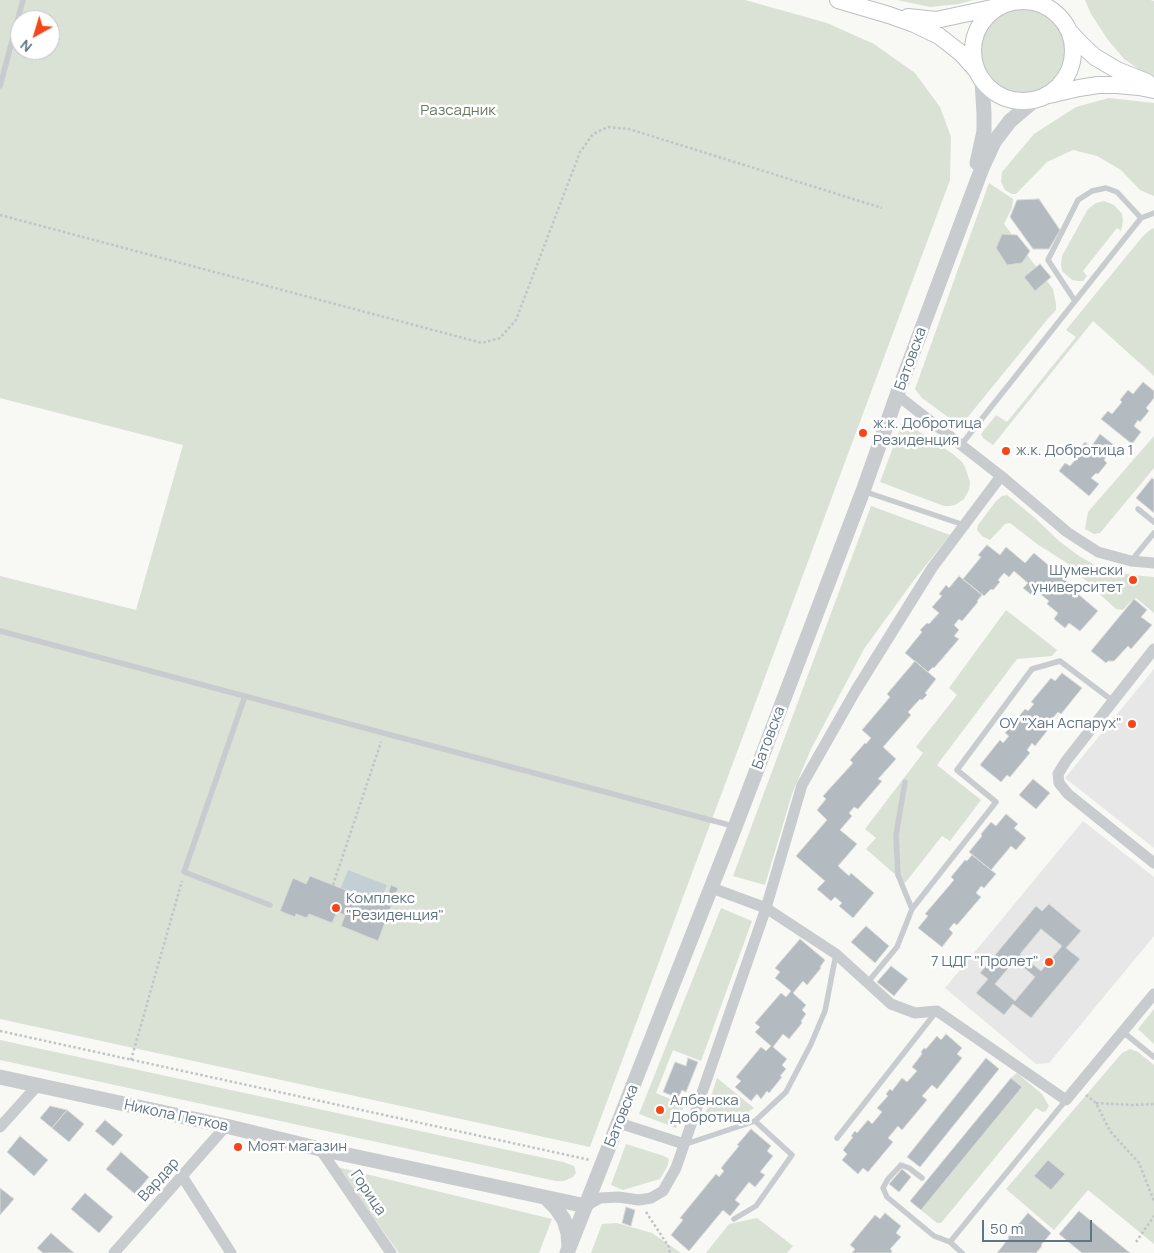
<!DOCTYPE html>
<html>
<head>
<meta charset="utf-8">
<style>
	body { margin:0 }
	#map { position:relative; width:1154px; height:1253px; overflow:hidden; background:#f8f8f5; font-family:Manrope,sans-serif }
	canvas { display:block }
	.north { position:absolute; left:10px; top:10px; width:50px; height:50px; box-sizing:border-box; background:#fff; border:1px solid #bfc8cd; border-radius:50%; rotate:219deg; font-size:14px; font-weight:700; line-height:20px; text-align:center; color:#607583 }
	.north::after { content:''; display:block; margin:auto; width:18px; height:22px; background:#f64618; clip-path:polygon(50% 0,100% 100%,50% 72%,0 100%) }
	.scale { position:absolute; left:982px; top:1220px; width:110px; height:22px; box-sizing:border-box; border:2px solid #607583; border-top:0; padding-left:6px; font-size:15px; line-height:18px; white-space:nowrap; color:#607583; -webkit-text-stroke:4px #fff; paint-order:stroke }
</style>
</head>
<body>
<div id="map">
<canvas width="1154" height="1253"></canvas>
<div class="north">N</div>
<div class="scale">50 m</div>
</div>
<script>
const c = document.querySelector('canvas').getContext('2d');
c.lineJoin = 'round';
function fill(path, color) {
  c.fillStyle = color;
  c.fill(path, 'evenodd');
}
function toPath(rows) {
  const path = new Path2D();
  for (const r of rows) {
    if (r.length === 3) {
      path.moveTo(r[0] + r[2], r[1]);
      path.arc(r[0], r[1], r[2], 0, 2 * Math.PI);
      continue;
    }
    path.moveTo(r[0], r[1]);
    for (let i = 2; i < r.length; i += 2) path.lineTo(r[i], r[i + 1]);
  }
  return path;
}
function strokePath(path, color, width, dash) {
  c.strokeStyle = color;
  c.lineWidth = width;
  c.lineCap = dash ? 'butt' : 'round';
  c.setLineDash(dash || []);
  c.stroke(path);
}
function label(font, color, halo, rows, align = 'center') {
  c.font = font + ' Manrope,sans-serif';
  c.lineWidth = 5;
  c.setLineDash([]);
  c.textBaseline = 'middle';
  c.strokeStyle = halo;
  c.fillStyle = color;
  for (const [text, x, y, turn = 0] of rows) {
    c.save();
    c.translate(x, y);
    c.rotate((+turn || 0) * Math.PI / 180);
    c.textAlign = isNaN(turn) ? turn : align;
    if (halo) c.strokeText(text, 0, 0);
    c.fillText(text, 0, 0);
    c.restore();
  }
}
fill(toPath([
	[1154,669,1154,848,1065,778],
	[1083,821,1154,877,1154,936,1049,1063,1036,1064,945,988]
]), '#e6e7e6');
fill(toPath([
	[0,0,745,0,827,23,874,44,915,73,940,107,951,137,950,180,590,1147,0,1019,0,576,136,610,183,445,0,398],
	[20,20,50,20,50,50,20,50],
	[897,0,973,0,959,4,930,7],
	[1085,0,1150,0,1154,1,1154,75,1140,70,1124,59,1108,40,1091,14],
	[1022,51,43],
	[1109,98,1154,103,1154,196,1140,190,1121,170,1097,156,1073,150,1047,162,1016,194,1012,194,1005,190,1001,182,1002,172,1034,134,1076,107],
	[989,183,1013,199,1012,208,1004,224,1053,289,1056,304,1056,310,1046,321,967,418,959,420,952,420,922,398,915,389],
	[1104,201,1114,205,1122,214,1123,221,1121,231,1117,228,1083,271,1087,276,1083,281,1078,281,1072,280,1062,271,1061,264,1062,256,1088,209,1096,203],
	[1154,228,1154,376,1093,321,993,445,983,438,981,434,996,415,1007,422,1076,337,1066,330,1143,236,1150,230],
	[903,421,953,454,962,462,965,467,970,482,969,490,964,499,955,505,949,506,944,506,880,482],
	[1154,436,1154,468,1100,533,1094,534,1085,529,1088,512],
	[1007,495,1035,518,1059,541,1079,556,1102,569,1132,575,1154,577,1154,613,1136,598,1130,602,1123,610,1116,609,1104,598,1067,563,1037,544,1010,523,1005,524,990,540,982,536,977,530,978,525,996,501,1002,496],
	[871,506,950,535,914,580,864,649,811,749,792,794,765,885,733,876],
	[1006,610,1057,650,1052,656,1017,659,937,765,981,800,950,841,942,836,905,883,866,849,876,838,865,829,923,753,916,747,957,695,949,688],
	[721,908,752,921,701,1061,673,1050,656,1093,684,1105,676,1128,639,1114],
	[1154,1009,1154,1044,1138,1029],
	[0,1040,563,1162,574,1166,576,1173,573,1177,564,1181,556,1181,0,1060],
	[1130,1049,1138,1052,1154,1065,1154,1244,1088,1190,1054,1230,1006,1189,1122,1053],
	[1017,1073,1042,1094,1049,1106,1046,1111,1043,1112,1036,1108,941,1223,937,1223,921,1210,1022,1087,1011,1078],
	[717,1078,754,1108,742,1116,729,1120,718,1120,704,1118],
	[626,1144,664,1156,669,1159,667,1167,660,1179,623,1190,611,1185],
	[337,1167,552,1219,539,1253,399,1253],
	[757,1218,793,1246,787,1253,706,1253,729,1224],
	[617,1223,652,1233,681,1253,591,1253,602,1224]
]), '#dae1d5');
fill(toPath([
	[348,870,387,885,380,903,341,888]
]), '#c3cfd4');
const building = toPath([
	[1039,199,1060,230,1049,249,1033,249,1010,217,1017,200,1039,199],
	[1002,234,1017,235,1030,251,1022,263,1007,265,996,248,1002,234],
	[1040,264,1051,277,1035,291,1024,277,1040,264],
	[1143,382,1154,391,1154,398,1146,408,1149,411,1140,422,1138,420,1134,426,1141,432,1132,444,1101,419,1108,411,1112,414,1122,402,1120,400,1128,390,1133,394,1143,382],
	[1100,434,1115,446,1104,460,1107,463,1098,474,1096,473,1091,478,1099,484,1089,496,1059,471,1065,463,1070,466,1080,454,1077,452,1085,442,1091,447,1100,434],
	[1152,478,1154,480,1154,513,1136,498,1152,478],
	[987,545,1000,555,1006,547,1025,563,1034,553,1067,581,1065,583,1098,611,1080,631,1069,623,1065,628,1054,619,1058,613,1047,604,1049,601,1038,592,1034,597,1023,588,1028,583,1014,571,1009,577,1004,573,998,580,1000,582,993,590,991,589,984,596,963,579,981,557,978,555,987,545],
	[959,576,982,595,977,601,978,602,962,621,959,619,954,625,959,630,954,636,959,639,934,668,933,667,928,672,905,653,922,632,920,630,927,623,929,624,939,613,932,607,942,596,939,594,946,585,949,588,959,576],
	[1134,599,1147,610,1141,617,1152,625,1131,649,1128,646,1114,661,1108,661,1106,663,1091,651,1134,599],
	[915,661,936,679,925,693,927,695,922,700,920,699,908,712,911,715,883,747,896,759,878,779,882,781,858,809,854,807,849,813,852,816,840,830,857,844,838,866,849,876,851,873,874,893,853,918,839,906,842,903,835,897,831,901,817,889,825,881,796,856,827,820,817,810,826,799,823,796,853,763,850,760,865,743,866,744,871,738,862,730,890,697,887,694,915,661],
	[1062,673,1082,688,1061,714,1058,712,1052,719,1055,721,1035,746,1032,743,1027,750,1030,753,1010,777,1007,775,1001,782,980,765,1000,740,1003,743,1009,736,1005,733,1025,709,1028,711,1034,704,1031,702,1051,678,1055,681,1062,673],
	[1033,779,1050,793,1036,809,1019,795,1033,779],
	[1006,814,1018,824,1014,828,1026,838,1016,850,1011,846,991,870,969,852,982,836,981,834,991,822,996,826,1006,814],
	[972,855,996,874,984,888,981,886,976,893,981,897,957,925,954,923,949,929,953,933,942,947,918,928,928,916,925,914,954,880,951,877,965,860,967,861,972,855],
	[310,876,384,905,391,885,398,888,378,941,341,926,345,915,337,912,332,923,309,914,307,918,296,914,295,917,280,911,293,878,306,884,310,876],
	[1049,904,1081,931,1066,948,1080,959,1031,1018,1013,1004,1004,1015,976,993,988,979,980,973,1036,906,1042,911,1049,904],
	[1041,929,1062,946,1041,971,1020,954,1041,929],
	[1015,960,1035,977,1015,1001,995,984,1015,960],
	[866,926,889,946,875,963,851,942,866,926],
	[800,939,825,960,820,967,821,968,807,985,803,981,793,993,806,1005,802,1010,806,1014,801,1021,802,1023,789,1039,783,1034,773,1047,787,1059,782,1065,786,1069,780,1076,782,1077,769,1093,767,1091,761,1099,757,1094,751,1101,735,1087,741,1081,736,1077,761,1047,766,1051,771,1046,755,1032,760,1027,755,1023,781,993,786,997,791,991,775,978,780,972,775,968,800,939],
	[891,966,908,979,894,996,877,982,891,966],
	[946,1034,962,1048,957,1054,962,1058,937,1089,932,1085,922,1096,927,1100,902,1130,898,1126,888,1138,893,1142,868,1172,863,1168,858,1174,842,1160,847,1154,843,1150,853,1137,851,1136,855,1131,857,1133,868,1120,872,1124,882,1112,877,1108,888,1096,886,1094,890,1089,892,1091,902,1078,907,1082,917,1071,912,1067,922,1054,921,1052,924,1048,926,1049,937,1036,941,1040,946,1034],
	[688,1058,698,1062,686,1092,682,1090,678,1098,663,1092,675,1062,686,1066,688,1058],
	[986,1058,999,1069,920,1167,907,1157,986,1058],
	[1011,1078,1022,1087,921,1210,910,1201,1011,1078],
	[50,1106,67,1110,52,1128,40,1118,50,1106],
	[67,1110,84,1124,69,1142,52,1128,67,1110],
	[105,1120,123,1135,113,1146,95,1131,105,1120],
	[751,1129,771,1146,767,1151,773,1156,760,1172,765,1175,755,1187,749,1182,735,1200,740,1204,730,1216,723,1210,689,1251,671,1235,683,1220,680,1218,716,1174,719,1177,724,1171,721,1168,739,1146,737,1145,751,1129],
	[20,1136,48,1160,34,1176,7,1152,20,1136],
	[121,1152,149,1177,135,1194,106,1169,121,1152],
	[1048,1160,1065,1174,1051,1190,1034,1176,1048,1160],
	[902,1169,911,1177,899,1192,889,1184,902,1169],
	[0,1188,14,1199,0,1215,0,1188],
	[85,1193,113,1217,99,1233,71,1209,85,1193],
	[626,1207,635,1210,631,1226,622,1223,626,1207],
	[1079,1211,1130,1253,1082,1253,1059,1234,1079,1211],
	[885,1213,901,1226,896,1233,901,1237,890,1249,892,1251,891,1253,852,1253,855,1249,850,1245,875,1215,880,1219,885,1213],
	[1028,1213,1051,1233,1041,1245,1042,1246,1036,1253,997,1253,1009,1238,1008,1237,1028,1213],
	[51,1233,74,1253,43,1253,37,1248,51,1233]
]);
fill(building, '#b3bbc0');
strokePath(building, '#dadad7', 1);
const secondary = toPath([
	[838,0,889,15,914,24,939,36,962,54,976,70],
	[1023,51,50],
	[908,17,936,20,997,7],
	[1069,31,1082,45,1095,57,1117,70,1147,82],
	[1049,95,1079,88,1098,85,1117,85,1139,87,1154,90]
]);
strokePath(secondary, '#bac0c4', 18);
strokePath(toPath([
	[0,215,482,343,500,338,516,320,580,152,593,134,608,127,629,129,882,208],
	[333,885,381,742],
	[0,1031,590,1160],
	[131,1060,182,881],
	[1086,1095,1096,1103,1110,1131,1139,1163,1154,1201],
	[1096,1103,1133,1105,1154,1104],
	[646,1212,669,1247,670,1253],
	[1136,1242,1154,1216]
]), '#c1c4c6', 2.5, [2.5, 2.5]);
strokePath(toPath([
	[0,86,23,0],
	[1075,301,1048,260,1078,200,1092,191,1106,188,1117,192,1141,218],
	[961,445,1141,218,1154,213],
	[863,491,964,525],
	[1138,509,1154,522],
	[1131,561,1154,533],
	[0,631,733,826],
	[245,696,184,872,270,905],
	[905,782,896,835,898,875,912,909],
	[868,982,897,947,912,909,996,802,957,770,1032,669,1060,661,1113,701],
	[1123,1032,1154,1057],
	[837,1138,936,1012],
	[686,1144,755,1121,786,1092,811,1044,825,1011,836,954],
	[922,1178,909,1168,901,1165,888,1179,883,1188,887,1197,934,1236,950,1242],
	[734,1219,756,1206,792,1155,755,1121],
	[962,1253,950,1242,1066,1100]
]), '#c8cccf', 5.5);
strokePath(toPath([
	[897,395,1001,476,1067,532,1098,552,1131,561,1154,563],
	[1154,649,1066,761,1058,774,1059,783,1068,794,1154,863],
	[712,888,766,908,836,954,891,1004,915,1013,937,1011,1066,1100,1154,994],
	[619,1123,684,1144],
	[0,1127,37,1086],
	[320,1149,391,1253],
	[182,1176,231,1253],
	[586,1206,600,1198,618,1197,639,1200,651,1198,663,1191,676,1168,766,908,802,785,856,690,932,568,1001,476],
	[114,1253,226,1126]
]), '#c8cccf', 11);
strokePath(toPath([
	[977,163,984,131,984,114,982,81],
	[0,1077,226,1126,320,1149,586,1206],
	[546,1198,556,1208,564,1220,568,1233,569,1247],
	[567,1253,735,827,863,491,897,395,982,168,994,142,1010,121,1036,99]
]), '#c8cccf', 15);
strokePath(secondary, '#fff', 16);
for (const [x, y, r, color] of [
	[863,433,5,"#f64618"],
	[1006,451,5,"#f64618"],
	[1133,580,5,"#f64618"],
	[1132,724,5,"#f64618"],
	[336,908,5,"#f64618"],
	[1049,962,5,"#f64618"],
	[660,1110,5,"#f64618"],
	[238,1147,5,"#f64618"]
]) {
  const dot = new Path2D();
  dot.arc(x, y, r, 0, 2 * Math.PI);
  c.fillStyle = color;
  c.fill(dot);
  strokePath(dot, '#fff', 2);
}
label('15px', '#667a60', '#fff', [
	["Разсадник",458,111]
]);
label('15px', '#607583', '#fff', [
	["Батовска",911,359,-70],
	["Батовска",769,738,-69],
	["Никола Петков",176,1116,12],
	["Батовска",622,1116,-68],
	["Вардар",159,1180,-48],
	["Горица",368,1193,56]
]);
label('15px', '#607583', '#fff', [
	["ж.к. Добротица",873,424],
	["Резиденция",873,441],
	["ж.к. Добротица 1",1016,451],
	["Шуменски",1123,571,"right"],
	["университет",1123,588,"right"],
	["ОУ \"Хан Аспарух\"",1122,724,"right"],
	["Комплекс",346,899],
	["\"Резиденция\"",346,916],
	["7 ЦДГ \"Пролет\"",1039,962,"right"],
	["Албенска",670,1101],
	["Добротица",670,1118],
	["Моят магазин",248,1147]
], 'left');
</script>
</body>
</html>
